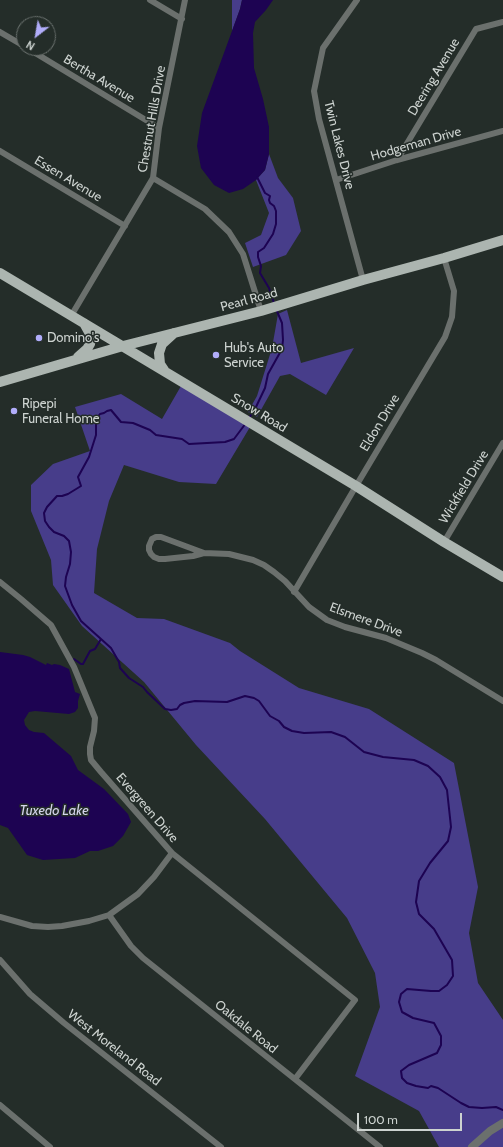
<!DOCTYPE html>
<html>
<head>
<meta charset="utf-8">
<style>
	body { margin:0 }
	#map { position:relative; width:503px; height:1147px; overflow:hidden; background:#242d29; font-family:Cabin,sans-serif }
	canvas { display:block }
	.north { position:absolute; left:16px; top:16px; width:40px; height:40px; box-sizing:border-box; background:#242d29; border:1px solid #686f6c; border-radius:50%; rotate:211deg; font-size:11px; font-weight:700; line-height:16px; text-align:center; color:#cdd3d0 }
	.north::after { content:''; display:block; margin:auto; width:14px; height:18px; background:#b1adfa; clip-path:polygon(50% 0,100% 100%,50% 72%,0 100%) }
	.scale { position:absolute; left:357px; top:1113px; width:105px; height:18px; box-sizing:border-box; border:2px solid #cdd3d0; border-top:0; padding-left:5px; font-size:12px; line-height:14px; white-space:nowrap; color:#cdd3d0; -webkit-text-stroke:3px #242d29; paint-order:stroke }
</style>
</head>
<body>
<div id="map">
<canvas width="503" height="1147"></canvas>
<div class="north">N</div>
<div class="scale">100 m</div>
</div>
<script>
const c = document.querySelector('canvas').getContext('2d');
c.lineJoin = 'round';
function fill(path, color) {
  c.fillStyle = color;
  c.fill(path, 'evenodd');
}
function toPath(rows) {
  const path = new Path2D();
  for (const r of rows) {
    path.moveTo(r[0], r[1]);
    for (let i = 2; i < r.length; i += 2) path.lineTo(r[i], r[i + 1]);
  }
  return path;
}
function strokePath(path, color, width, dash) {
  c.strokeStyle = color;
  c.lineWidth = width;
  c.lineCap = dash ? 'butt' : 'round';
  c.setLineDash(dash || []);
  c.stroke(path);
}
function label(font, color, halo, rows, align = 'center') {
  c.font = font + ' Cabin,sans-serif';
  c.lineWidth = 3;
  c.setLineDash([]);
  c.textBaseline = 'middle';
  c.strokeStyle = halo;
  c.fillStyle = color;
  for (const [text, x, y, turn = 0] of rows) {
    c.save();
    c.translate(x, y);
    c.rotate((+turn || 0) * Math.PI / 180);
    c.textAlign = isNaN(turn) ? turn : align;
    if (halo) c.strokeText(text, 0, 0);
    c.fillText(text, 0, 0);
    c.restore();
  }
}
fill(toPath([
	[232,0,242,0,240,9,232,31],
	[269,154,278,178,293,198,301,231,286,255,253,267,245,243,261,235,269,213,256,180,265,170],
	[287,310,301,363,354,348,326,395,290,374,280,376,257,417,248,412,257,396,272,348,278,314],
	[181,386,250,427,216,484,179,482,124,465,109,501,97,549,94,593,137,618,164,619,230,643,240,651,299,688,369,709,454,763,478,887,469,933,478,983,503,1020,503,1147,439,1147,419,1111,355,1076,380,1007,375,973,347,918,265,819,196,745,144,682,82,626,53,585,51,560,31,511,31,485,53,464,90,451,75,407,121,394,162,419]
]), '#473d8a');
fill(toPath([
	[242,0,273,0,266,10,255,22,253,33,254,68,263,99,269,127,269,154,265,170,256,180,243,189,229,193,214,185,201,168,197,146,202,113,232,31,240,9],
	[0,652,23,655,30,657,46,665,47,663,52,665,54,664,60,665,69,669,75,692,80,694,78,701,78,708,75,712,69,714,35,711,29,712,24,720,25,725,29,730,34,732,44,733,71,756,78,770,104,789,128,814,131,822,123,836,113,846,98,851,90,851,75,858,43,860,27,855,8,828,0,825]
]), '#1d0352');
strokePath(toPath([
	[257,177,265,193,270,196,269,200,270,203,274,206,276,211,276,224,273,234,264,248,258,252,258,257,261,266,260,273,269,288,274,303],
	[249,418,255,409,265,388,268,374,282,349,283,340,282,323,276,309],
	[246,423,234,439,225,442,189,444,182,439,156,435,150,430,133,423,121,422,111,410,107,411,104,413,100,414,96,419,96,435,89,457,78,477,81,486,68,494,62,496,57,496,47,507,44,513,45,521,49,527,54,532,64,536,69,541,71,552,70,564,66,577,65,586,72,605,81,621,111,648,119,662,120,668,129,678,143,687,147,692,165,709,171,710,177,709,180,705,184,703,195,701,227,702,245,696,254,698,259,701,270,716,279,721,284,727,292,731,304,733,331,732,345,737,364,752,383,757,414,760,428,766,440,777,447,790,451,827,448,841,430,863,419,881,416,902,419,914,434,929,452,960,453,976,447,985,439,991,431,991,407,989,401,994,399,1002,402,1012,413,1018,434,1023,441,1036,441,1045,437,1053,409,1065,401,1071,402,1078,407,1083,416,1086,428,1088,431,1086,438,1088,461,1103,469,1107,482,1108,496,1107,503,1110],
	[74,659,81,664,83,664,90,651,95,649,101,639]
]), '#1d0352', 2);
strokePath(toPath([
	[150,0,182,19],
	[357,0,323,48,314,91,319,119,363,280],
	[0,32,24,46],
	[27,48,159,128],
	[0,151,125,226],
	[397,160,476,29,503,22],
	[153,178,205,209,229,232,243,254,261,311],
	[336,180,397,160,503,131],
	[71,316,153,178,159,128,185,0],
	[444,542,503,443],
	[204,553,161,537,156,537,152,539,149,546,149,550,151,554,154,557,159,559,165,559,193,556,204,553,229,554,253,560,264,565,274,572,285,581,309,607,327,620,345,627,386,638,422,653,436,660,503,701],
	[0,582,21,599,51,625,74,667,95,718,94,731,90,747,90,754,91,760,101,772,172,853,355,1000,295,1079],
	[294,592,356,486,445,337,452,317,454,291,444,258],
	[109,915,131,946,143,958,380,1147],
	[0,917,32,926,48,927,62,926,89,921,109,915,138,894,154,877,172,853],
	[0,960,30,994,64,1023,221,1147],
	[0,1105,50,1147]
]), '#6b706d', 6);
strokePath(toPath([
	[472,1147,490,1131,503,1123]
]), '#6b706d', 8);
strokePath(toPath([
	[0,273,356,486,444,542,503,577],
	[78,357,87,349,90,344,91,339,89,332,84,323],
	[164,370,160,364,159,353,162,344,174,333],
	[0,382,123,346,261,311,363,280,444,258,503,240]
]), '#acb5b0', 10);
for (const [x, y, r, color] of [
	[39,338,4,"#b1adfa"],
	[216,355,4,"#b1adfa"],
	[14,411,4,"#b1adfa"]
]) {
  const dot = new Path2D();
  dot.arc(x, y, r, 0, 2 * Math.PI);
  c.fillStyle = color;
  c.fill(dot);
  strokePath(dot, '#242d29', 1.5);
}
label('13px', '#cdd3d0', '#242d29', [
	["Deering Avenue",434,77,-59],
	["Bertha Avenue",99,79,31],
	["Chestnut Hills Drive",152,119,-80],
	["Hodgeman Drive",416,144,-16],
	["Twin Lakes Drive",339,145,76],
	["Essen Avenue",68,179,31],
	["Pearl Road",249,300,-15],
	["Snow Road",259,413,31],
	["Eldon Drive",380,423,-59],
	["Wickfield Drive",464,487,-59],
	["Elsmere Drive",366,620,20],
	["Evergreen Drive",147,808,49],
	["Oakdale Road",246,1027,39],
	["West Moreland Road",114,1048,38]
]);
label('13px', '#cdd3d0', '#242d29', [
	["Domino's",47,338],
	["Hub's Auto",224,348],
	["Service",224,363],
	["Ripepi",22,404],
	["Funeral Home",22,419]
], 'left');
label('italic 14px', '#d5d5ec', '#242d29', [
	["Tuxedo Lake",54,811]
]);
</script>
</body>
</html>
